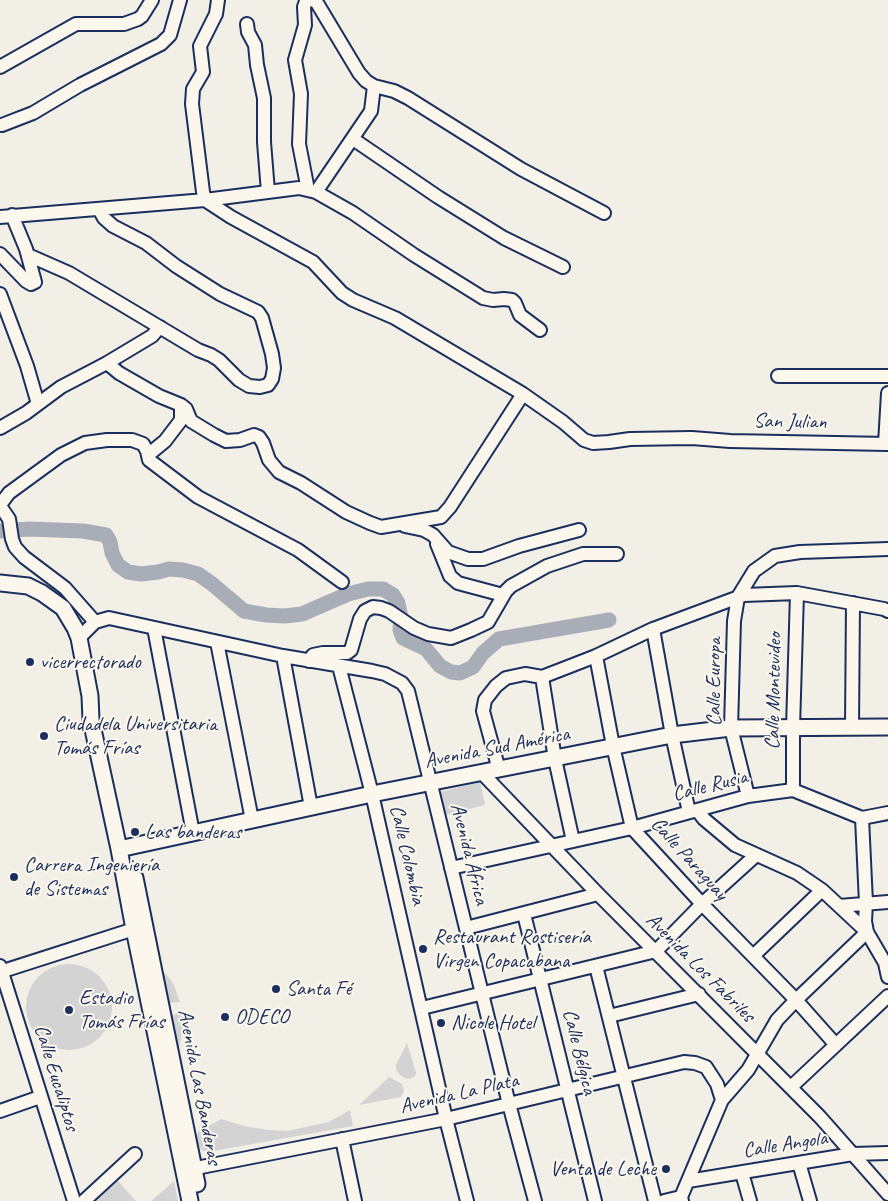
<!DOCTYPE html>
<html>
<head>
<meta charset="utf-8">
<style>
	body { margin:0 }
	canvas { display:block; background:#f2efe6 }
</style>
</head>
<body>
<canvas width="888" height="1201"></canvas>
<script>
const c = document.querySelector('canvas').getContext('2d');
c.lineJoin = 'round';
function fill(path, color) {
  c.fillStyle = color;
  c.fill(path, 'evenodd');
}
function toPath(rows) {
  const path = new Path2D();
  for (const r of rows) {
    if (r.length === 3) {
      path.moveTo(r[0] + r[2], r[1]);
      path.arc(r[0], r[1], r[2], 0, 2 * Math.PI);
      continue;
    }
    path.moveTo(r[0], r[1]);
    for (let i = 2; i < r.length; i += 2) path.lineTo(r[i], r[i + 1]);
  }
  return path;
}
function strokePath(path, color, width, dash) {
  c.strokeStyle = color;
  c.lineWidth = width;
  c.lineCap = dash ? 'butt' : 'round';
  c.setLineDash(dash || []);
  c.stroke(path);
}
function label(font, color, halo, rows, align = 'center') {
  c.font = font + ' Caveat,sans-serif';
  c.lineWidth = 4;
  c.setLineDash([]);
  c.textBaseline = 'middle';
  c.strokeStyle = halo;
  c.fillStyle = color;
  for (const [text, x, y, turn = 0] of rows) {
    c.save();
    c.translate(x, y);
    c.rotate((+turn || 0) * Math.PI / 180);
    c.textAlign = isNaN(turn) ? turn : align;
    if (halo) c.strokeText(text, 0, 0);
    c.fillText(text, 0, 0);
    c.restore();
  }
}
fill(toPath([
	[480,782,485,805,445,815,440,792],
	[69,1007,43],
	[162,971,167,975,173,983,180,1002,168,1003],
	[182,1013,184,1024,178,1052,172,1020,172,1015],
	[407,1043,416,1073,415,1076,409,1079,402,1077,396,1070,396,1065],
	[389,1077,402,1084,404,1091,401,1097,359,1105],
	[350,1110,353,1126,208,1152,201,1150,195,1139,198,1132,221,1119,244,1126,268,1130,287,1131,329,1122],
	[117,1180,136,1201,95,1201],
	[174,1181,178,1201,151,1201]
]), '#d2d3d2');
strokePath(toPath([
	[0,531,29,529,83,531,106,535,110,542,112,553,118,565,128,572,141,574,158,572,169,569,183,570,198,574,211,583,244,611,266,615,285,616,302,614,348,594,368,589,383,589,393,595,398,603,401,618,400,630,403,638,426,649,440,666,451,672,460,673,473,667,483,653,499,639,609,620]
]), '#a9adb7', 15);
const minor = toPath([
	[218,0,216,14,200,46,203,72,193,89,192,104,203,192,205,200,299,188,316,192,353,213,414,255,483,298,493,300,504,299,512,300,515,303,520,315,540,330],
	[313,0,317,3,359,73,366,81,374,86,394,91,408,98,521,169,604,213],
	[247,24,248,32,255,45,257,65,264,98,264,142,268,192],
	[0,67,76,24,124,24,138,19,142,16,152,0],
	[2,125,33,113,80,85,161,44,170,35,180,0],
	[353,139,438,197,504,238,563,267],
	[308,190,299,144,301,94,295,60,305,25,304,7,306,1,309,0],
	[316,192,371,111,374,86],
	[0,217,205,200,231,217,313,262,342,293,353,300,395,318,523,394,563,422,584,440,593,443,609,442,630,439,692,438,730,441,888,444],
	[0,254,26,281,31,284,35,282,26,249,12,215],
	[28,255,69,273,198,350,211,355,219,360,239,380,249,386,260,387,268,385,272,379,274,368,272,354,262,318,258,312,220,294,176,266,146,243,113,226,104,218,99,209],
	[0,294,27,366,38,404],
	[107,363,119,373,159,396,181,405,186,409,191,421,214,435,226,441,240,440,254,435,259,437,263,443,269,460,279,472,301,483,346,512,370,523,381,527,441,517,450,507,523,394],
	[778,376,888,376],
	[0,428,26,413,61,387,107,363,152,336,160,327],
	[885,444,888,393],
	[148,455,165,441,181,420,181,405],
	[0,505,9,493,61,455,85,443,107,440,132,440,143,444,147,451,149,460,198,497,298,550,342,582],
	[0,506,9,519,12,539,15,547,24,557,65,588,95,622],
	[405,526,424,530,433,535,448,552,468,559,483,559,519,546,579,530],
	[437,544,450,576,458,583,503,595],
	[154,628,193,833],
	[653,629,672,735,689,812],
	[79,638,95,622,109,618,283,656,372,671,385,674,402,683,408,691,509,1104,535,1201],
	[217,642,252,820],
	[283,656,311,807],
	[596,656,613,746,632,828,702,904,796,1000,836,1045],
	[309,661,313,655,323,653,347,653,351,650,360,619,365,611,373,607,381,608,389,611,414,628,428,634,451,638,471,630,488,622,506,591,511,586,547,566,583,554,617,554],
	[339,666,372,794,446,1119,467,1201],
	[542,677,555,759,573,841],
	[852,727,853,603],
	[499,770,483,711,485,700,496,686,506,678,525,674,542,677,596,656,653,629,744,595,797,593,884,609,888,611],
	[482,773,598,894,820,1117,888,1194],
	[793,790,793,728,797,593],
	[748,796,731,728,734,621,738,597,754,571,775,556,800,552,888,549],
	[697,810,704,819,735,845,797,873,822,890,867,932,885,963,888,977],
	[862,818,866,903,865,921,867,932],
	[451,868,632,828,748,796,793,790,862,818,888,813],
	[839,906,888,902],
	[524,914,595,1201],
	[466,928,598,894],
	[753,956,822,890],
	[0,966,74,1201],
	[596,966,655,1201],
	[0,972,134,929],
	[422,1008,656,951,702,904,755,856],
	[609,1016,699,994],
	[791,1087,888,996],
	[0,1111,40,1097],
	[342,1139,355,1201],
	[799,1163,810,1201],
	[186,1170,446,1119,684,1062,695,1063,706,1067,717,1084,722,1100],
	[742,1173,750,1201],
	[688,1181,853,1154,888,1153],
	[84,1201,135,1154],
	[664,1201,681,1197],
	[682,1201,681,1197,722,1100,748,1070,777,1020,796,1000,867,932]
]);
const major = toPath([
	[0,583,28,586,42,593,63,608,75,628,79,638,90,696,91,720,119,849,134,929,190,1201],
	[119,849,372,794,672,735,731,728,888,727],
	[135,878,197,1184]
]);
strokePath(minor, '#1b2f5e', 16);
strokePath(major, '#1b2f5e', 19);
strokePath(minor, '#fbf7ec', 12);
strokePath(major, '#fbf7ec', 15);
for (const [x, y, r, color] of [
	[30,662,5,"#1b2f5e"],
	[44,736,5,"#1b2f5e"],
	[135,832,5,"#1b2f5e"],
	[14,877,5,"#1b2f5e"],
	[423,949,5,"#1b2f5e"],
	[276,989,5,"#1b2f5e"],
	[69,1010,5,"#1b2f5e"],
	[225,1017,5,"#1b2f5e"],
	[441,1023,5,"#1b2f5e"],
	[666,1169,5,"#1b2f5e"]
]) {
  const dot = new Path2D();
  dot.arc(x, y, r, 0, 2 * Math.PI);
  c.fillStyle = color;
  c.fill(dot);
  strokePath(dot, '#fbf7ec', 2);
}
label('21px', '#1b2f5e', '#fbf7ec', [
	["San Julian",790,422,1],
	["Calle Europa",714,682,-90],
	["Calle Montevideo",774,691,-89],
	["Avenida Sud América",497,748,-11],
	["Calle Rusia",710,786,-14],
	["Avenida África",469,854,76],
	["Calle Colombia",407,855,77],
	["Calle Paraguay",689,859,48],
	["Avenida Los Fabriles",700,968,45],
	["Calle Bélgica",579,1052,76],
	["Calle Eucaliptos",56,1078,73],
	["Avenida Las Banderas",199,1087,79],
	["Avenida La Plata",459,1094,-13],
	["Calle Angola",785,1145,-9]
]);
label('21px', '#1b2f5e', '#fbf7ec', [
	["vicerrectorado",40,662],
	["Ciudadela Universitaria",54,724],
	["Tomás Frías",54,748],
	["Las banderas",145,832],
	["Carrera Ingeniería",24,865],
	["de Sistemas",24,889],
	["Restaurant Rostisería",433,937],
	["Virgen Copacabana",433,961],
	["Santa Fé",286,989],
	["Estadio",79,998],
	["Tomás Frías",79,1022],
	["ODECO",235,1017],
	["Nicole Hotel",451,1023],
	["Venta de Leche",656,1169,"right"]
], 'left');
</script>
</body>
</html>
